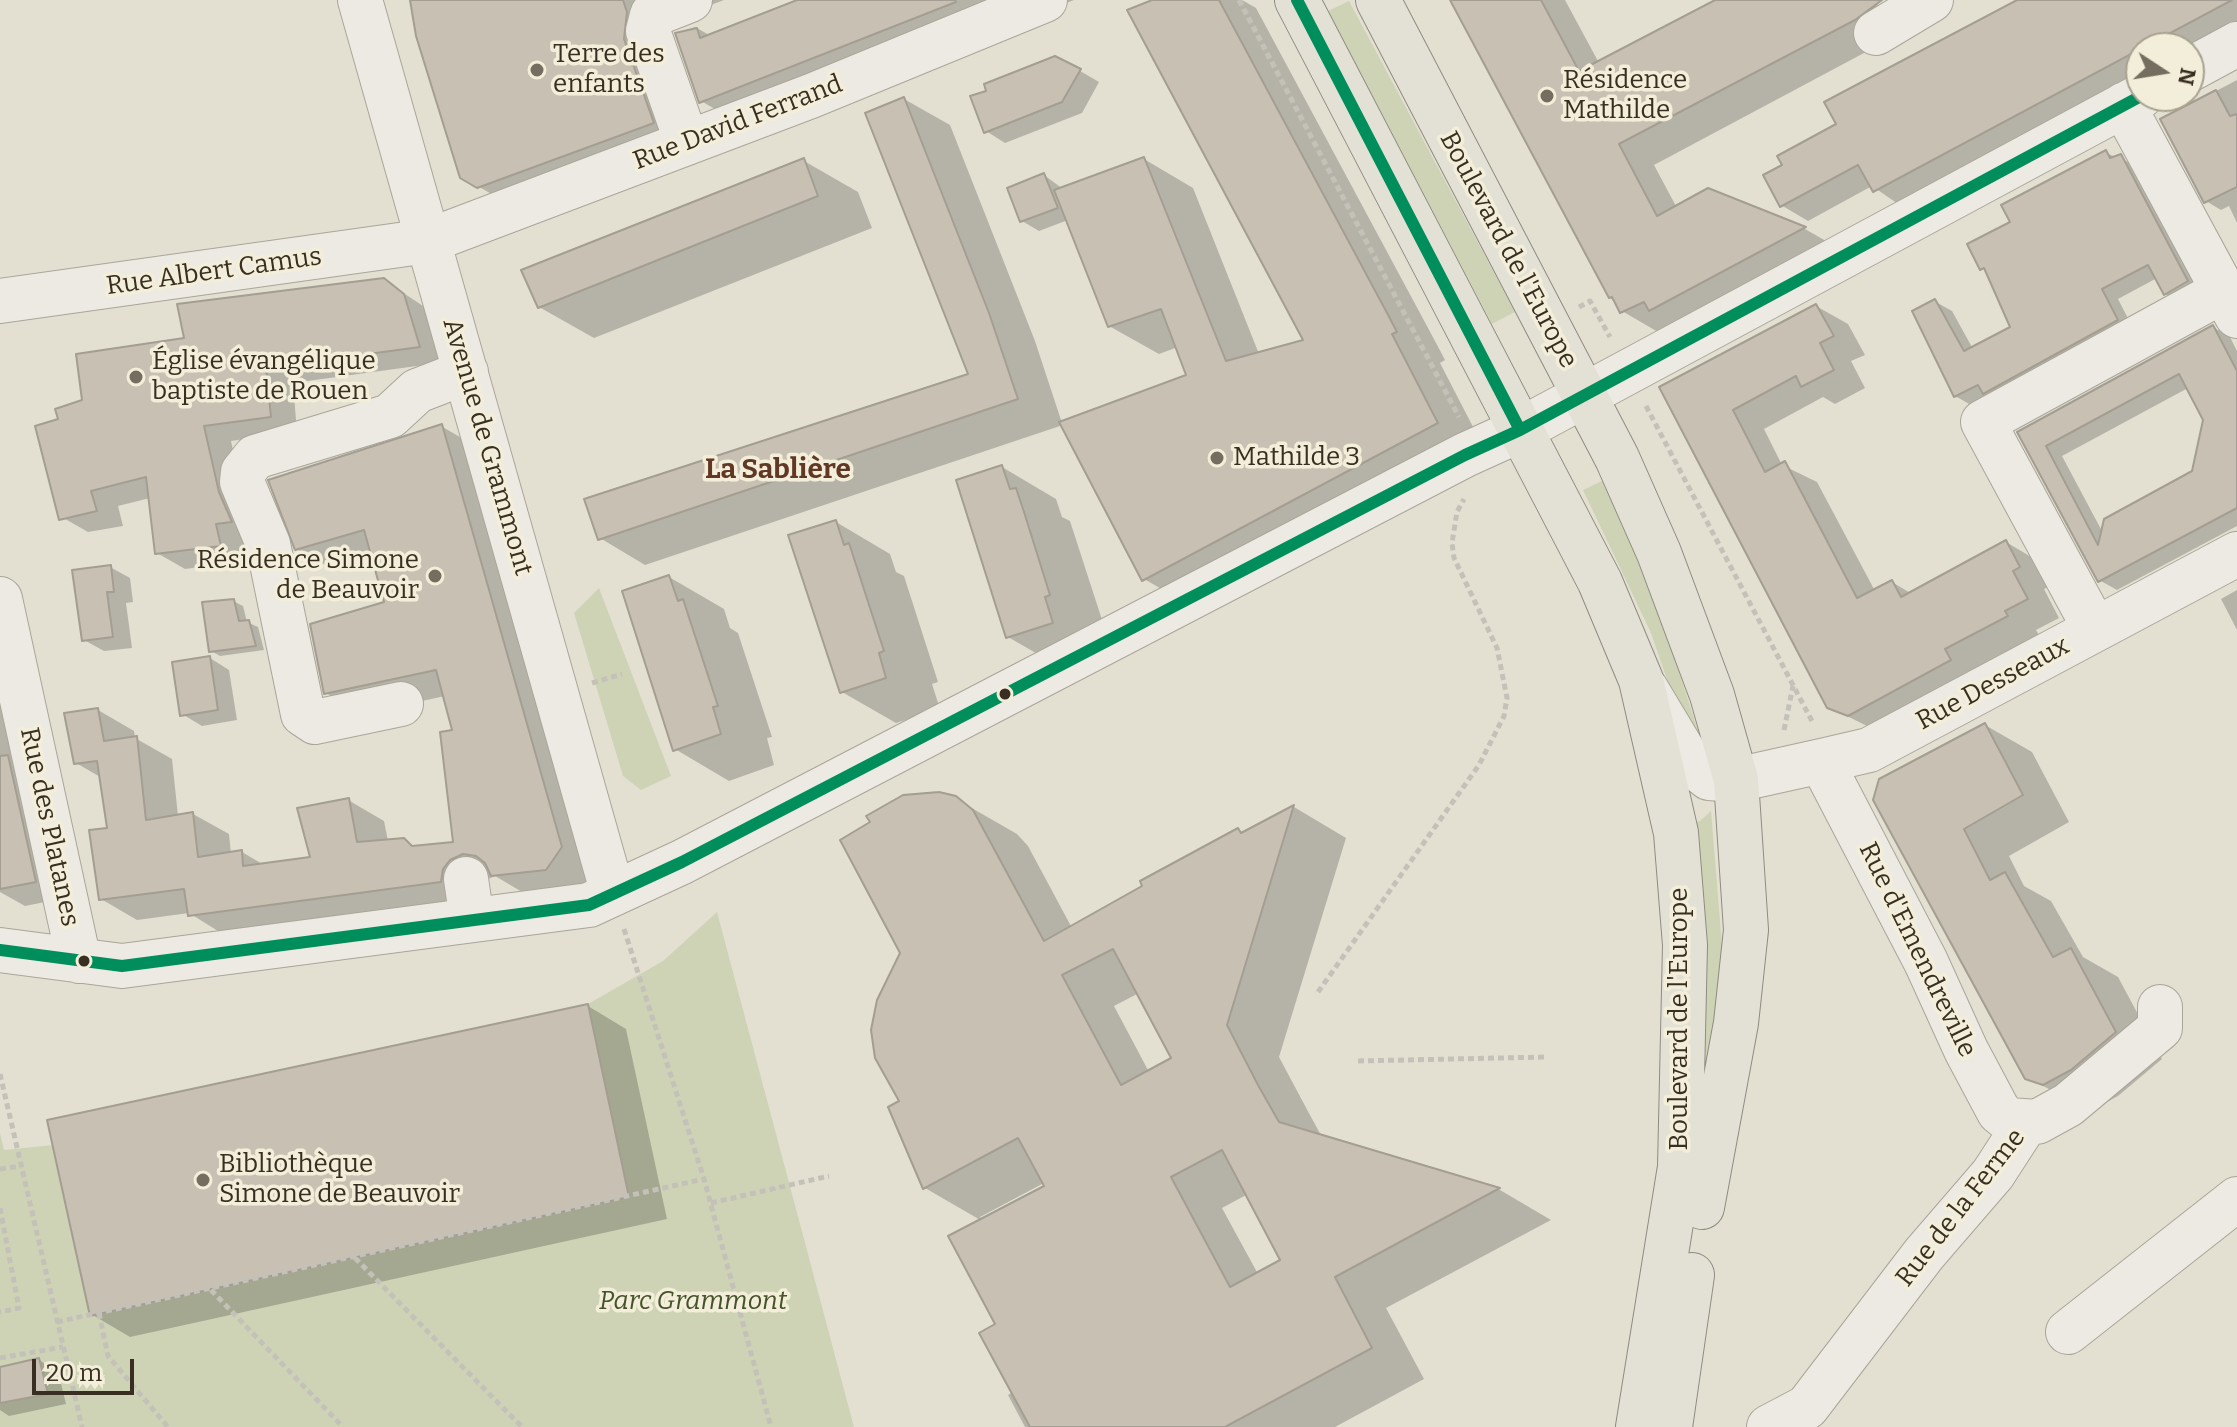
<!DOCTYPE html>
<html>
<head>
<meta charset="utf-8">
<style>
	body { margin:0 }
	#map { position:relative; width:2237px; height:1427px; overflow:hidden; background:#e3e0d2; font-family:Bitter,serif }
	canvas { display:block }
	.north { position:absolute; left:2125px; top:32px; width:80px; height:80px; box-sizing:border-box; background:#f3eed9; border:2px solid #a8a290; border-radius:50%; rotate:102deg; font-size:22px; font-weight:700; line-height:32px; text-align:center; color:#382f22 }
	.north::after { content:''; display:block; margin:auto; width:28px; height:36px; background:#746d60; clip-path:polygon(50% 0,100% 100%,50% 72%,0 100%) }
	.scale { position:absolute; left:32px; top:1359px; width:102px; height:36px; box-sizing:border-box; border:4px solid #382f22; border-top:0; padding-left:10px; font-size:24px; line-height:28px; white-space:nowrap; color:#382f22; -webkit-text-stroke:6px #f3eed9; paint-order:stroke }
</style>
</head>
<body>
<div id="map">
<canvas width="2237" height="1427"></canvas>
<div class="north">N</div>
<div class="scale">20 m</div>
</div>
<script>
const c = document.querySelector('canvas').getContext('2d');
c.lineJoin = 'round';
function fill(path, color) {
  c.fillStyle = color;
  c.fill(path, 'evenodd');
}
function toPath(rows) {
  const path = new Path2D();
  for (const r of rows) {
    path.moveTo(r[0], r[1]);
    for (let i = 2; i < r.length; i += 2) path.lineTo(r[i], r[i + 1]);
  }
  return path;
}
function strokePath(path, color, width, dash) {
  c.strokeStyle = color;
  c.lineWidth = width;
  c.lineCap = dash ? 'butt' : 'round';
  c.setLineDash(dash || []);
  c.stroke(path);
}
function label(font, color, halo, rows, align = 'center') {
  c.font = font + ' Bitter,serif';
  c.lineWidth = 7;
  c.setLineDash([]);
  c.textBaseline = 'middle';
  c.strokeStyle = halo;
  c.fillStyle = color;
  for (const [text, x, y, turn = 0] of rows) {
    c.save();
    c.translate(x, y);
    c.rotate((+turn || 0) * Math.PI / 180);
    c.textAlign = isNaN(turn) ? turn : align;
    if (halo) c.strokeText(text, 0, 0);
    c.fillText(text, 0, 0);
    c.restore();
  }
}
fill(toPath([
	[1349,1,1515,312,1492,324,1328,11],
	[1604,480,1652,588,1700,737,1671,691,1651,633,1583,490],
	[599,588,671,776,641,790,623,776,574,613],
	[1711,811,1723,958,1703,1103,1686,824,1700,821],
	[717,912,854,1427,0,1427,0,1133,4,1150,53,1145,89,1313,628,1197,588,1004,663,961]
]), '#cfd3b5');
fill(toPath([
	[409,0,724,0,685,15,670,33,695,147,521,211,462,177],
	[803,0,1074,0,748,128,701,101,678,34,695,27,711,36],
	[1157,0,1242,0,1256,8,1435,341,1445,360,1440,363,1486,452,1193,607,1144,579,1063,425,645,565,600,538,971,375,904,99,950,125,1035,341,1062,423,1189,377,1178,347,1159,354,1109,326,1068,220,1039,231,1022,221,1044,175,1063,189,1144,159,1193,188,1259,354,1306,341],
	[1452,0,1565,0,1599,63,1718,0,1875,0,1894,37,1654,165,1677,208,1709,190,1805,229,1840,249,1658,332,1622,311,1610,297],
	[2021,0,2237,0,2237,26,2189,48,2141,48,2141,77,1901,206,1872,186,1808,221,1781,205,1785,166],
	[1056,57,1099,82,1082,113,1005,143,986,131],
	[2237,80,2237,223,2229,206,2221,210,2206,201,2163,119],
	[2106,153,2138,166,2205,291,2182,304,2165,294,2157,278,2118,299,2134,330,1973,406,1955,396,1934,301,1952,311,1973,349,2013,327,1988,271,1982,268,2013,223],
	[804,161,858,192,872,228,594,338,539,307],
	[384,280,432,312,446,362,293,383,297,432,231,441,246,509,243,539,247,561,185,569,157,553,150,498,118,506,123,526,88,532,60,516,61,421,84,402,187,339],
	[1816,306,1848,324,1865,355,1851,361,1865,388,1835,404,1823,397,1764,429,1782,465,1817,482,1875,591,1892,582,1912,594,2006,542,2038,561,2051,586,2044,589,2059,618,2036,630,2039,635,1976,668,1982,679,1881,733,1829,707,1661,388],
	[2213,327,2230,337,2237,351,2237,526,2117,590,2099,580,2020,433],
	[2188,388,2205,420,2194,473,2103,533,2062,456],
	[441,426,477,447,598,868,582,890,529,896,495,876,486,880,477,902,226,936,189,913,137,920,101,899,110,830,102,778,76,763,98,710,134,731,135,738,172,759,178,816,193,814,229,834,231,854,242,852,264,865,313,859,348,800,384,821,388,841,403,840,417,848,455,844,455,732,445,696,362,714,326,693,387,604,374,558,333,569,296,549],
	[1002,467,1056,499,1062,517,1070,521,1104,626,1062,668,1008,637],
	[836,522,890,554,896,572,904,576,938,682,932,684,940,709,896,723,842,692],
	[110,567,130,578,133,602,126,603,132,648,104,651,84,640],
	[669,577,724,609,730,628,738,633,772,737,767,738,774,765,729,781,675,749],
	[2237,590,2237,630,2221,599],
	[233,601,243,606,247,622,258,627,264,650,220,656,211,651],
	[210,658,229,670,237,720,202,726,182,714],
	[0,663,65,898,25,906,0,892],
	[1985,725,2032,752,2069,822,2009,856,2024,886,2051,901,2083,957,2118,977,2162,1059,2118,1096,2091,1111,2026,1077,1875,800],
	[963,803,1017,834,1028,846,1072,928,1238,830,1245,834,1294,807,1346,838,1279,1057,1311,1117,1322,1137,1500,1190,1551,1220,1386,1308,1424,1379,1335,1427,1025,1427,1008,1395,1013,1392,998,1325,982,1221,925,1188,901,1102,903,953],
	[1139,993,1174,1059,1149,1072,1114,1006],
	[1044,1183,1046,1186,982,1221,980,1217],
	[1248,1194,1283,1261,1258,1274,1222,1208],
	[588,1006,626,1029,667,1219,130,1337,91,1314],
	[39,1360,58,1371,66,1404,9,1416,0,1410,0,1369]
]), '#0003');
const building = toPath([
	[410,0,623,0,627,12,624,39,654,123,477,188,460,178,416,36,410,0],
	[797,0,955,0,956,2,699,103,675,33,697,28,700,38,797,0],
	[1152,0,1219,0,1386,311,1397,332,1392,334,1438,423,1142,581,1059,422,1186,375,1161,309,1108,327,1054,190,1144,157,1226,361,1303,340,1127,10,1152,0],
	[1450,0,1541,0,1579,71,1715,0,1882,0,1855,20,1619,144,1657,216,1708,188,1806,227,1649,311,1644,302,1620,313,1612,297,1609,298,1450,0],
	[2017,0,2232,0,1873,192,1858,165,1780,207,1763,175,1782,165,1777,156,1836,124,1824,102,2017,0],
	[1055,56,1081,69,1062,102,984,133,970,96,986,91,984,84,1055,56],
	[2216,90,2230,116,2237,114,2237,187,2204,203,2160,119,2216,90],
	[904,97,989,313,1018,399,598,540,584,499,968,374,865,113,904,97],
	[2106,150,2110,158,2121,154,2188,281,2164,295,2148,265,2102,289,2118,320,1983,394,1978,385,1954,397,1912,311,1935,299,1964,351,2010,327,1984,268,1980,270,1967,244,2010,222,2001,205,2106,150],
	[804,158,818,196,538,308,521,270,804,158],
	[1044,173,1058,208,1020,222,1007,188,1044,173],
	[384,278,404,294,420,347,266,368,271,417,204,426,219,492,232,522,216,524,221,546,155,554,146,477,91,491,97,511,59,520,35,426,58,419,55,409,82,400,76,354,184,338,177,304,384,278],
	[1816,304,1834,336,1820,343,1834,370,1801,387,1796,376,1733,410,1765,472,1785,461,1857,598,1892,580,1901,597,2006,540,2020,567,2013,571,2028,599,2005,611,2008,616,1945,649,1951,660,1848,716,1827,708,1659,387,1816,304],
	[2213,325,2237,371,2237,508,2098,582,2017,432,2213,325],
	[2179,374,2203,420,2192,471,2104,519,2098,545,2046,446,2179,374],
	[442,424,562,847,546,870,491,876,485,863,476,856,463,854,450,860,443,869,441,882,188,916,184,889,99,900,89,830,107,828,97,761,74,764,64,713,98,708,104,741,137,736,146,820,193,812,198,857,242,850,243,866,310,857,297,808,349,798,357,842,404,838,412,846,453,842,440,732,452,730,436,670,324,694,310,624,384,602,364,530,295,550,268,480,442,424],
	[1002,465,1010,489,1016,488,1025,515,1050,595,1045,597,1053,623,1006,638,956,480,1002,465],
	[836,520,844,545,849,543,884,651,879,653,886,678,840,693,788,535,836,520],
	[111,565,114,592,107,592,113,637,82,641,72,570,111,565],
	[669,575,678,601,683,599,718,706,713,707,721,734,673,751,622,591,669,575],
	[234,599,239,621,249,620,256,646,209,652,202,602,234,599],
	[210,656,218,710,180,716,172,662,210,656],
	[1985,723,2023,795,1964,829,1990,880,2005,872,2053,957,2071,948,2116,1032,2071,1070,2043,1085,2025,1079,1873,800,1879,779,1985,723],
	[8,755,36,882,0,889,0,756,8,755],
	[939,792,956,796,973,810,1044,941,1142,886,1140,881,1238,828,1241,833,1294,805,1227,1025,1258,1085,1279,1122,1500,1188,1335,1277,1372,1348,1225,1427,1030,1427,979,1333,995,1324,948,1236,1044,1186,1018,1138,923,1189,888,1107,899,1101,875,1058,871,1030,877,1000,900,953,840,840,870,822,866,816,903,795,939,792],
	[1113,949,1171,1058,1121,1085,1062,975,1113,949],
	[1222,1150,1280,1260,1230,1287,1171,1177,1222,1150],
	[588,1004,629,1197,90,1316,47,1120,588,1004],
	[39,1358,48,1394,0,1403,0,1367,39,1358]
]);
fill(building, '#c7c0b3');
strokePath(building, '#a49d91', 2);
const minor = toPath([
	[360,0,613,894],
	[1876,33,1931,0],
	[2189,70,2237,44],
	[2123,105,2237,316],
	[687,143,648,31,652,15,690,0],
	[0,301,428,241,811,96,1045,0],
	[0,599,79,961],
	[2095,629,1983,422,2223,291],
	[1646,689,1691,764,1709,778,1736,780,1826,760,1869,750,2237,554],
	[401,704,315,722,303,714,268,544,242,482,243,472,255,457,390,416,417,391,466,372],
	[1826,760,1828,774,1926,962,1966,1050,1999,1112,2009,1120,2037,1122,2068,1105,2160,1028,2160,1007],
	[466,879,472,920],
	[0,950,122,966,589,905,682,862,1465,455,1520,430,2141,96],
	[2068,1332,2237,1199],
	[1769,1427,1807,1407,1924,1254,1993,1174,2026,1123]
]);
const major = toPath([
	[1297,0,1600,582,1641,680,1676,833,1685,945,1680,1167,1638,1427],
	[1378,0,1617,458,1659,553,1712,695,1736,780,1746,930,1736,1023,1702,1207],
	[1670,1427,1692,1275]
]);
strokePath(minor, '#a9a59a', 46);
strokePath(major, '#8f8b81', 46);
strokePath(toPath([
	[1239,0,1459,417],
	[1579,307,1590,301,1610,337],
	[1646,406,1813,723],
	[592,683,622,674],
	[1784,730,1793,686],
	[624,929,704,1179,771,1427],
	[1318,992,1479,765,1504,716,1507,698,1497,648,1454,558,1452,543,1457,512,1464,499],
	[1358,1061,1546,1057],
	[0,1074,82,1427],
	[0,1169,21,1166],
	[711,1203,829,1176],
	[0,1208,19,1308,0,1312],
	[355,1258,522,1427],
	[211,1290,343,1427],
	[99,1313,108,1356,168,1427],
	[57,1322,704,1179],
	[0,1358,63,1347]
]), '#c4c1b9', 5, [6, 4]);
strokePath(minor, '#eceae2', 44);
strokePath(major, '#e3e1d5', 44);
strokePath(toPath([
	[1297,0,1520,430],
	[0,950,122,966,589,905,682,862,1465,455,1520,430,2141,96]
]), '#008f5c', 12);
for (const [x, y, r, color] of [
	[537,70,8,"#746d60"],
	[1547,96,8,"#746d60"],
	[136,377,8,"#746d60"],
	[1217,458,8,"#746d60"],
	[435,576,8,"#746d60"],
	[1005,694,7,"#382f22"],
	[84,961,7,"#382f22"],
	[203,1180,8,"#746d60"]
]) {
  const dot = new Path2D();
  dot.arc(x, y, r, 0, 2 * Math.PI);
  c.fillStyle = color;
  c.fill(dot);
  strokePath(dot, '#f3eed9', 3);
}
label('26px', '#382f22', '#f3eed9', [
	["Terre des",553,55],
	["enfants",553,85],
	["Résidence",1563,81],
	["Mathilde",1563,111],
	["Église évangélique",152,362],
	["baptiste de Rouen",152,392],
	["Mathilde 3",1233,458],
	["Résidence Simone",419,561,"right"],
	["de Beauvoir",419,591,"right"],
	["Bibliothèque",219,1165],
	["Simone de Beauvoir",219,1195]
], 'left');
label('26px', '#382f22', '#f3eed9', [
	["Rue David Ferrand",738,123,-21],
	["Boulevard de l'Europe",1508,250,62],
	["Rue Albert Camus",214,272,-8],
	["Avenue de Grammont",487,447,74],
	["Rue Desseaux",1993,684,-28],
	["Rue des Platanes",49,827,78],
	["Rue d'Emendreville",1917,950,64],
	["Boulevard de l'Europe",1680,1019,-90],
	["Rue de la Ferme",1961,1208,-52]
]);
label('italic 26px', '#44532a', '#f3eed9', [
	["Parc Grammont",693,1302]
]);
label('bold 28px', '#613825', '#f3eed9', [
	["La Sablière",778,470]
]);
</script>
</body>
</html>
